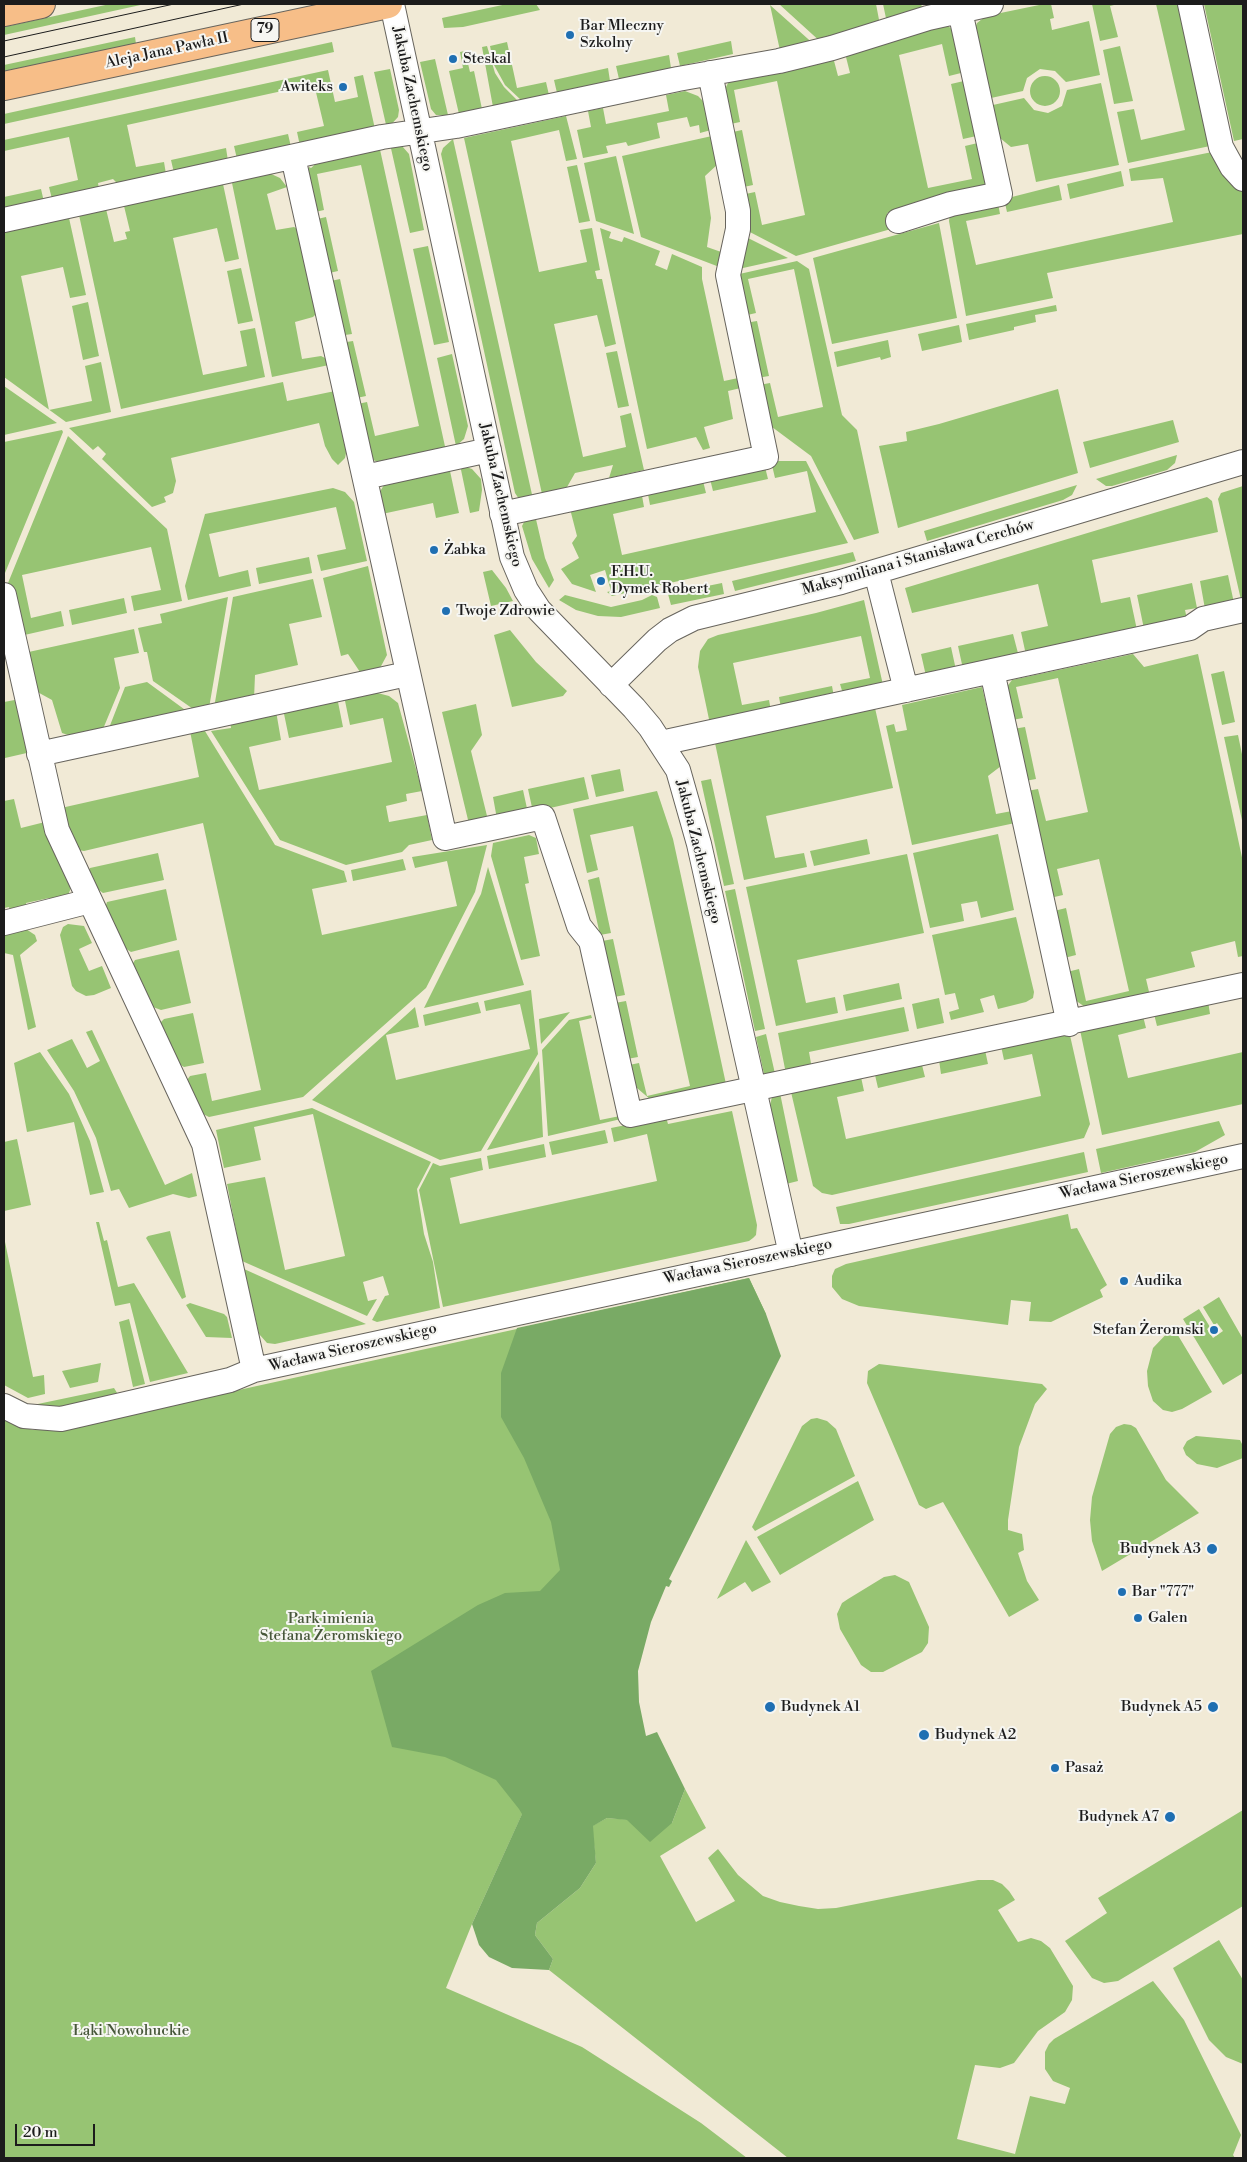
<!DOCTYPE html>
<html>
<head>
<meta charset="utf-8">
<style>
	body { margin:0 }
	#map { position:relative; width:1247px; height:2162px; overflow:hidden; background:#f1ead6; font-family:"Libre Bodoni",serif }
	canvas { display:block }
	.frame { position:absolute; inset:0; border:5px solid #1c1c1c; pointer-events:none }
	.scale { position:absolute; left:15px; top:2124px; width:80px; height:22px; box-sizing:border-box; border:2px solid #1c1c1c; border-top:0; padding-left:6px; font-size:15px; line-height:18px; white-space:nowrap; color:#1c1c1c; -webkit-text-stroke:4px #f6f6f2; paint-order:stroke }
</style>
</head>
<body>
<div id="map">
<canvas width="1247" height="2162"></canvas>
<div class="frame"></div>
<div class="scale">20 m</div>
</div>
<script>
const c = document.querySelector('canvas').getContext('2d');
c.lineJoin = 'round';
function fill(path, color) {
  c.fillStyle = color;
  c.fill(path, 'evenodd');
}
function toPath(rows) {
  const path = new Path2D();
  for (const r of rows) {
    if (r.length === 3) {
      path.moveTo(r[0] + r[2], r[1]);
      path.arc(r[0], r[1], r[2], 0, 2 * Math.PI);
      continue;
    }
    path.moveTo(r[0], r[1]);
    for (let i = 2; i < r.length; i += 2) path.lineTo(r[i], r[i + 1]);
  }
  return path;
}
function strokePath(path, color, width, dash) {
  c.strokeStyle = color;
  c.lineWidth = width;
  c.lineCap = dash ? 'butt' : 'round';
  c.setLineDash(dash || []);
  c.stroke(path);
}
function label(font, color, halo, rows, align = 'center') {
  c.font = font + ' "Libre Bodoni",serif';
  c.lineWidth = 4;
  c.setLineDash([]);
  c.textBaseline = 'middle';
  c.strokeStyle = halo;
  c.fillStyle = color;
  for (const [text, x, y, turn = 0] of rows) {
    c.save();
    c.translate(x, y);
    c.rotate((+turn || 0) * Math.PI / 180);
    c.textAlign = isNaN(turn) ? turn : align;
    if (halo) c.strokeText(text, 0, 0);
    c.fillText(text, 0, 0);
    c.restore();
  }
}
fill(toPath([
	[110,4,145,4,4,35,4,27],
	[507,4,536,4,540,10,463,27,444,28,442,18],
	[779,4,876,4,880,25,823,44],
	[883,4,921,4,923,10,887,23],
	[1044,4,1051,4,1054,18,1050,19,1052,30,1089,21,1100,75,1066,82,1055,71,1040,69,1027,78,1023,91,991,98,975,28,977,23,986,16],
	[1092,4,1118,4,1110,6,1118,37,1100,41],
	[1156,4,1184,4,1215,145,1128,163,1117,112,1134,109,1141,140,1185,130],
	[1204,4,1243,4,1243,139,1234,141],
	[770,5,817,47,781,55],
	[947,25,956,33,965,72,949,76,942,44,899,55,928,188,972,179,965,146,982,142,987,184,979,188,887,213,891,229,796,256,746,230,741,195,755,192,762,225,805,215,777,81,734,90,740,122,726,125,724,91,729,81,833,57,838,76,850,73,845,53,887,38],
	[135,37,136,44,4,71,4,65],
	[731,41,733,54,680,66,677,53],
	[332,42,334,52,4,124,4,114],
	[507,42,517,88,546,82,549,95,521,100,505,85,494,65,490,46],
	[487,46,495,73,504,87,518,101,493,107,482,47],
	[1120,46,1133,101,1114,104,1103,50],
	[465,51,470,72,474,71,482,109,459,114,449,71,463,68,460,52],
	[669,55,671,68,619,79,616,66],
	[435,59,448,115,436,115,431,109,420,62],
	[608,68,610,81,557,93,554,80],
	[390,69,399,110,398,117,387,129,374,72],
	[328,70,335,102,358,97,354,77,363,75,375,129,300,146,297,132,324,126,314,84,127,125,136,167,164,162,166,174,119,185,113,179,98,183,99,189,52,199,49,187,78,180,69,137,4,151,4,140],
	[1045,91,15],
	[968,80,981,135,963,139,951,84],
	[1101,83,1119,165,1036,182,1028,144,1011,147,1000,138,993,105,1024,98,1034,110,1048,113,1062,106,1067,90],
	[685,91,698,96,705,103,711,130,700,133,699,125,690,127,687,117,657,123,660,138,628,146,626,142,606,146,608,153,583,158,577,130,591,127,588,111,603,108,606,124,669,111,666,95],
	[566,116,577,159,566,161,559,130,511,141,539,272,587,262,580,230,592,228,600,270,595,271,597,279,602,279,616,344,605,347,597,315,554,324,583,457,626,447,620,416,631,413,644,470,609,478,613,465,575,473,567,487,542,494,464,138],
	[742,130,753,185,739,188,728,133],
	[288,134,291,147,237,159,234,146],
	[712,136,718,164,705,176,711,218,707,247,724,253,722,268,641,237,622,156],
	[453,139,533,499,519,499,515,493,441,154,443,148],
	[390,144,402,146,409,154,424,230,410,233],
	[379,145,446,451,380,463,369,458,353,405,367,402,375,436,419,426,361,165,317,174,324,210,311,213,307,172,309,167,311,168,319,161],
	[226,148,228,161,174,173,171,160],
	[1217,151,1243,189,1243,234,1047,273,1053,298,966,316,949,221,950,214,998,203,1000,214,966,221,976,265,1173,222,1163,178,1131,181,1129,169],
	[616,156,634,234,596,221,584,163],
	[577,165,590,221,579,223,567,167],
	[1121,171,1124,186,1070,199,1067,184],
	[269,173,280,178,287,187,267,194,276,230,294,227,299,230,317,313,313,317,295,322,302,359,321,356,327,359,329,365,272,377,232,183],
	[223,184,239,259,225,262,217,228,173,238,203,375,247,366,240,331,255,328,265,377,121,409,79,215,106,209,114,242,127,239,125,232,130,231,124,206],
	[1059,185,1062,200,1007,212,1004,199],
	[41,189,44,202,4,211,4,197],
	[326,217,338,271,325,274,313,220],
	[69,218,86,295,70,298,63,267,21,276,49,410,92,401,85,366,101,362,111,412,66,422,4,377,4,231],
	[939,223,957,318,832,344,813,258],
	[600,228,611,232,609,238,622,242,624,237,660,251,655,265,667,270,672,254,702,267,702,279,724,381,743,377,745,387,728,391,733,419,704,427,710,448,703,450,696,437,647,449],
	[744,236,788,258,734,270],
	[428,246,449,342,434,345,413,249],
	[797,261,809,269,842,415,857,430,879,533,854,540,811,456,768,424,759,385,770,383,778,417,823,407,794,269,748,279,756,313,743,316,735,275],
	[241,268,253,321,238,324,227,271],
	[340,279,352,334,338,336,326,282],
	[88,302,99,356,83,360,72,306],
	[1056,305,1057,311,1035,315,1036,322,1014,327,1014,330,969,340,966,324],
	[757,321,769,376,757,378,745,323],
	[959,325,962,342,922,351,918,334],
	[888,340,891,357,881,360,880,357,837,367,834,352],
	[353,341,366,396,352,399,340,343],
	[617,351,629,406,618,408,606,353],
	[452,354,468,426,464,439,456,446,437,358],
	[283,382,287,401,335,391,347,448,345,458,338,465,332,459,325,446,319,423,171,458,176,481,173,493,164,497,166,502,152,507,102,459,106,454,98,446,93,450,69,428],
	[4,386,57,423,4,435],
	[1058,389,1078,473,898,528,879,446,907,441,906,432,939,424],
	[1173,420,1179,442,1090,468,1083,442],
	[62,430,63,432,5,573,4,442],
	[68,436,167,529,182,601,134,611,131,596,161,590,151,547,22,575,31,618,61,611,64,626,20,636,8,583],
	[1177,455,1175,463,1167,470,1112,486,1106,486,1096,479],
	[771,461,806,461,848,543,612,596,607,592,611,591,605,570,590,575,596,592,572,584,561,569,579,558,572,543,577,536,569,505,641,490,644,507,613,514,622,555,816,512,807,471,775,478],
	[764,463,768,479,713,491,709,475],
	[460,465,472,469,481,479,482,490,479,511,470,513],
	[443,471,450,471,459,513,436,518,433,503,382,514,379,493,384,485,392,481],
	[702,477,706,493,650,505,647,489],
	[1077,485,1072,495,1063,500,927,541,924,531],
	[1243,486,1243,596,1241,600,1218,499,1221,493],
	[333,488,345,492,354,502,367,561,321,571,317,555,346,549,336,507,209,534,219,577,248,570,251,586,188,600,185,586,205,514],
	[1207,497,1212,501,1218,532,1092,560,1101,603,1130,597,1137,630,1026,655,1021,632,1048,626,1038,584,912,613,905,588],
	[535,515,545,558,554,580,549,588,532,559,522,526,525,520],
	[853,552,856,561,735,591,732,581],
	[309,557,312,573,259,584,256,568],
	[368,566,387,655,380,668,362,675,348,654,341,656,323,578],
	[492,570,506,588,513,601,491,606,483,572],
	[1228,575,1234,603,1205,609,1200,581],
	[313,579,322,617,289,624,298,665,255,675,254,699,214,708,233,597],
	[722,583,724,594,671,605,668,594],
	[1192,583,1197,608,1185,610,1187,619,1144,629,1137,595],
	[565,595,611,607,642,600,652,595,657,597,660,608,621,617,598,616,576,610,559,600],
	[228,597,209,708,196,711,153,681,147,652,144,652,138,628,162,623,160,614],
	[124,598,127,613,72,625,69,610],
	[864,600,883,685,843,694,840,684,870,678,861,636,733,663,742,705,769,700,771,711,710,724,698,667,700,651,708,639,718,635,816,613],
	[134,629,139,653,114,658,120,688,103,729,71,736,62,733,52,700,32,689,24,653],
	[510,630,536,662,567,691,563,696,512,707,494,635],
	[1013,634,1019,657,963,669,958,646],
	[951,647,956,670,926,676,921,654],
	[1133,654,1144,667,1198,654,1243,862,1243,956,1238,957,1235,941,1191,952,1195,967,1146,979,1150,996,1085,1007,1075,1000,1067,972,1079,969,1086,1001,1129,991,1099,859,1057,869,1063,895,1050,898,1027,791,1038,789,1046,821,1088,812,1058,678,1016,687,1023,718,1012,720,1006,688,1012,680],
	[1224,671,1235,722,1222,725,1211,674],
	[147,682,188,712,109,728,125,687],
	[832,686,834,697,781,708,779,697],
	[982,687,1001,766,988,776,996,814,1012,811,1015,823,912,845,886,726,894,724,896,732,907,730,902,705],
	[370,691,389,696,398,703,422,791,406,794,407,801,386,806,389,822,427,815,432,840,409,845,402,852,346,865,280,840,211,731,231,728,230,720,276,711,281,740,249,747,259,790,392,762,383,718,350,725,344,696],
	[337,697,343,727,289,738,283,709],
	[20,699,31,752,5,758,4,702],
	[476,704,482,735,471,751,488,820,469,824,442,712],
	[875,708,893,788,766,816,775,858,804,853,807,867,744,880,715,743],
	[200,723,275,845,344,871,347,882,312,889,322,935,457,906,447,861,415,868,412,857,487,845,475,892,426,988,303,1097,209,1117,203,1114,187,1080,190,1076,206,1073,212,1101,261,1090,203,823,84,851,78,850,61,808,199,777,189,726],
	[1025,727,1036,779,1025,781,1013,729],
	[1238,735,1243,759,1243,825,1224,737],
	[620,769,624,791,596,797,591,775],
	[584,777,589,799,533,812,528,789],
	[711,779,734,884,724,886,701,781],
	[523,790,528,813,497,819,493,797],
	[657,791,673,839,726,1084,651,1100,637,1088,629,1065,639,1063,647,1096,690,1086,633,826,590,835,598,870,587,873,573,809],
	[14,799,21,828,45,822,73,883,66,900,51,903,49,898,26,903,27,909,11,913,9,907,4,908,4,801],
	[998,834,1014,910,981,918,977,901,961,904,964,921,930,928,913,853],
	[529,835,536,838,539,854,524,857,529,883,525,884,540,956,521,960,491,856,493,843],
	[867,839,870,854,814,866,810,851],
	[158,853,164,880,103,893,96,888,88,873,90,868],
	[907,854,924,933,797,960,806,1003,835,997,838,1013,776,1026,746,887],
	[403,859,406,870,353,881,351,870],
	[488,867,524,985,424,1008,481,894],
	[599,877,611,933,600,935,588,880],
	[166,889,177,940,131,952,125,948,105,908,107,902],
	[735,889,765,1029,755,1031,725,891],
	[1066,908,1076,955,1064,958,1054,911],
	[1016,917,1034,992,1033,998,1026,1002,998,1009,994,995,980,999,984,1012,951,1020,949,1012,959,1009,955,993,945,995,932,935],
	[68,924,84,926,92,943,79,949,89,971,102,966,111,988,94,995,86,996,76,991,72,986,60,935,63,927],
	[23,927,35,935,37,941,20,955,36,1027,28,1030,13,955,4,953,4,930],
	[613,939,625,995,614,997,602,941],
	[179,950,191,1003,161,1010,153,1007,132,965,135,960],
	[899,983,902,999,846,1011,843,995],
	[531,990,538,1054,481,1151,440,1160,312,1100,415,1007,419,1027,386,1035,396,1080,530,1049,520,1004,486,1011,484,1001],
	[939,998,944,1023,917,1029,912,1004],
	[626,1001,638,1057,627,1059,615,1003],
	[1208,1001,1210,1014,1157,1026,1154,1014],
	[478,1002,481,1013,425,1026,423,1015],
	[904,1007,909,1031,809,1052,812,1069,786,1074,778,1033],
	[570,1012,541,1044,539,1019],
	[193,1013,204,1063,184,1067,179,1064,160,1023,164,1019],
	[591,1015,592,1018,579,1021,600,1120,620,1116,621,1119,548,1136,542,1050,569,1020],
	[1143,1016,1146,1028,1118,1035,1128,1078,1243,1052,1243,1104,1102,1135,1080,1030],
	[92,1030,165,1185,192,1173,197,1196,189,1198,173,1194,129,1208,119,1189,111,1191,96,1138,74,1091,47,1050,72,1039,87,1068,100,1061,86,1032],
	[1069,1031,1090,1124,1084,1138,832,1195,822,1193,813,1186,791,1092,861,1077,864,1091,837,1097,846,1139,1041,1096,1032,1054,1004,1060,1001,1046],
	[766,1034,776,1078,766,1077,764,1074,756,1037],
	[985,1050,988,1064,941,1074,939,1060],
	[40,1052,69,1094,90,1141,104,1192,90,1195,74,1122,27,1132,14,1063],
	[539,1061,543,1137,487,1150],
	[922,1065,925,1077,878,1088,875,1075],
	[780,1093,798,1181,786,1184,770,1105,772,1097],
	[312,1108,431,1162,417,1189,424,1234,433,1262,440,1308,377,1322,372,1320,385,1296,389,1295,383,1276,363,1282,368,1301,377,1299,367,1316,242,1261,227,1184,265,1177,285,1270,345,1256,313,1114,254,1127,261,1160,224,1168,216,1130],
	[732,1111,757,1225,756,1235,753,1238,749,1241,443,1307,419,1190,433,1163,440,1166,481,1158,483,1170,450,1178,460,1224,657,1181,647,1134,614,1142,611,1128,666,1117,668,1124],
	[1219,1121,1225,1135,1195,1152,1101,1173,1096,1149],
	[605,1130,608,1143,552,1155,549,1142],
	[17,1139,31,1205,4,1211,4,1142],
	[544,1144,546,1157,489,1169,487,1156],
	[1084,1152,1088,1172,849,1224,840,1224,836,1207],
	[1068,1214,1071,1229,1077,1228,1107,1285,1100,1290,1103,1297,1051,1322,1029,1321,1031,1302,1011,1300,1008,1325,859,1306,842,1299,832,1287,832,1276,835,1269,846,1264],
	[96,1222,99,1222,104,1241,107,1240,118,1287,134,1283,188,1373,150,1382,130,1303,115,1306],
	[170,1231,186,1297,182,1299,146,1238,148,1236],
	[4,1237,33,1377,44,1375,45,1394,28,1398,4,1385],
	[244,1269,366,1324,275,1344,267,1343,259,1334],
	[749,1278,766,1314,747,1321,472,1924,446,1988,582,2047,701,2123,747,2158,4,2158,4,1420,33,1430,61,1429],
	[1219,1297,1243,1339,1243,1373,1223,1385,1183,1319,1199,1309,1210,1327,1207,1329,1213,1338,1223,1331,1217,1323,1214,1325,1203,1307],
	[190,1303,224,1314,227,1317,232,1338,206,1337,186,1305],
	[129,1319,145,1384,133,1387,119,1322],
	[1173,1327,1212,1392,1182,1409,1172,1412,1163,1410,1153,1401,1148,1386,1147,1371,1153,1348],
	[101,1363,98,1382,70,1388,62,1371],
	[879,1364,1042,1384,1047,1389,1035,1404,1019,1447,1008,1520,1008,1530,1022,1534,1024,1550,1018,1553,1027,1581,1039,1600,1009,1617,943,1502,926,1509,919,1505,867,1383,868,1371],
	[114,1388,119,1396,56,1408,33,1405],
	[817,1418,827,1421,836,1429,855,1476,755,1531,752,1527,802,1426,811,1419],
	[1124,1424,1131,1425,1136,1428,1166,1480,1199,1513,1102,1571,1092,1541,1090,1520,1092,1497,1110,1434,1116,1427],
	[1196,1436,1240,1440,1243,1446,1243,1458,1217,1468,1197,1464,1186,1455,1183,1448,1187,1441],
	[858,1481,874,1520,780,1575,757,1537],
	[746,1540,771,1582,752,1592,745,1582,717,1599],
	[895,1575,909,1582,929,1627,928,1643,922,1652,883,1672,871,1672,861,1665,840,1629,837,1614,842,1603,848,1599,884,1577],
	[685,1789,706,1828,660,1856,696,1922,735,1901,708,1858,718,1849,738,1875,763,1896,780,1902,799,1906,818,1909,836,1908,978,1880,993,1880,1002,1884,1009,1891,1015,1900,998,1910,1018,1942,1031,1938,1041,1941,1050,1948,1073,1986,1072,2000,1065,2012,1038,2031,1014,2063,1000,2068,975,2065,957,2139,1015,2154,1030,2096,1065,2104,1070,2088,1053,2081,1045,2069,1045,2052,1049,2044,1054,2039,1153,1981,1184,2020,1241,2135,1233,2155,1235,2158,788,2158,549,1970,553,1959,535,1935,537,1923,580,1888,596,1863,592,1826,607,1818,672,1823],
	[1243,1810,1243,1906,1118,1981,1104,1983,1092,1978,1065,1941,1107,1913,1098,1898],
	[1219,1940,1243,1980,1243,2064,1226,2057,1209,2040,1173,1968]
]), '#97c473');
fill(toPath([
	[749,1278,766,1314,781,1356,669,1579,672,1581,669,1587,666,1586,651,1622,638,1671,639,1702,646,1736,657,1732,685,1789,672,1823,650,1842,627,1820,607,1818,593,1826,596,1863,580,1888,537,1923,535,1935,553,1959,549,1970,512,1968,489,1957,479,1945,472,1924,522,1814,519,1809,496,1780,445,1757,392,1747,371,1671,478,1605,505,1593,540,1591,560,1570,551,1522,524,1458,501,1417,501,1373,517,1328]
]), '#79aa65');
const street = toPath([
	[392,4,512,557,526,590,539,610,634,708,650,727,678,770,699,844,791,1254],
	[1190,4,1221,147,1232,167,1243,179],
	[293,157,445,838,543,817,579,926,591,941,630,1115,1243,985],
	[4,220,382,137,456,126,678,79,779,61,832,48,928,18,991,4],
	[898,221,951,204,1000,194,960,11],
	[365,477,489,450],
	[502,514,766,457,728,275,738,229,738,211,710,73],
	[876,572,906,690],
	[4,595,57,830,204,1144,254,1370],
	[992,671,1069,1024],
	[611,685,657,640,670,630,694,618,841,582,1243,462],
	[661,743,1190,628,1203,619,1243,610],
	[39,754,407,674],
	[4,923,90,901],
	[4,1406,24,1416,61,1419,230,1380,254,1370,1243,1156]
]);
const primary = toPath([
	[4,12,41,4],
	[4,86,388,4]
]);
strokePath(street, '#67645d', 26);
strokePath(primary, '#67645d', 30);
strokePath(street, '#fff', 24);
strokePath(primary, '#f7be88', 28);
strokePath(toPath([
	[4,41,174,4],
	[4,57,244,4]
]), '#1c1c1c', 1);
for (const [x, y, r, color] of [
	[570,35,5,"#1f6fb2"],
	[453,59,5,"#1f6fb2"],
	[343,87,5,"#1f6fb2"],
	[434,550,5,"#1f6fb2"],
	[601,581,5,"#1f6fb2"],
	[446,611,5,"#1f6fb2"],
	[1124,1281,5,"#1f6fb2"],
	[1214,1330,5,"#1f6fb2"],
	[1212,1549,6,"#1f6fb2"],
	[1122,1592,5,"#1f6fb2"],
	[1138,1618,5,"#1f6fb2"],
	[770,1707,6,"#1f6fb2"],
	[1213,1707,6,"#1f6fb2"],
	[924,1735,6,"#1f6fb2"],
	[1055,1768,5,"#1f6fb2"],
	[1170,1817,6,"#1f6fb2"]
]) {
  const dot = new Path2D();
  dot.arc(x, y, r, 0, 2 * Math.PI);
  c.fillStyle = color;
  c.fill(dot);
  strokePath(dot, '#f6f6f2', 2);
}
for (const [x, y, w] of [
	[265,30,28]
]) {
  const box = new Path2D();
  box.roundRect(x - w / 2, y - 11.5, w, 23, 4);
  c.fillStyle = '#f6f6f2';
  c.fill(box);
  strokePath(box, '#1c1c1c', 1);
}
label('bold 14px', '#1c1c1c', null, [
	["79",265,30]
]);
label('15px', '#1c1c1c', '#f6f6f2', [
	["Bar Mleczny",580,26],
	["Szkolny",580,43],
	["Steskal",463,59],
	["Awiteks",333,87,"right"],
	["Żabka",444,550],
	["F.H.U.",611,572],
	["Dymek Robert",611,589],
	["Twoje Zdrowie",456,611],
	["Audika",1134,1281],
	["Stefan Żeromski",1204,1330,"right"],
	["Budynek A3",1201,1549,"right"],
	["Bar \"777\"",1132,1592],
	["Galen",1148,1618],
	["Budynek A1",781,1707],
	["Budynek A5",1202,1707,"right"],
	["Budynek A2",935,1735],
	["Pasaż",1065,1768],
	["Budynek A7",1159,1817,"right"]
], 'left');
label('15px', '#1c1c1c', '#f6f6f2', [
	["Aleja Jana Pawła II",167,51,-12],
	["Jakuba Zachemskiego",412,99,78],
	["Jakuba Zachemskiego",500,495,77],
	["Maksymiliana i Stanisława Cerchów",918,558,-16],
	["Jakuba Zachemskiego",698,852,76],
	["Wacława Sieroszewskiego",1144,1177,-12],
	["Wacława Sieroszewskiego",748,1262,-12],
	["Wacława Sieroszewskiego",353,1348,-13]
]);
label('15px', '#47573a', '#f6f6f2', [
	["Park imienia",331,1619],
	["Stefana Żeromskiego",331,1636],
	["Łąki Nowohuckie",131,2031]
]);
</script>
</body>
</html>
